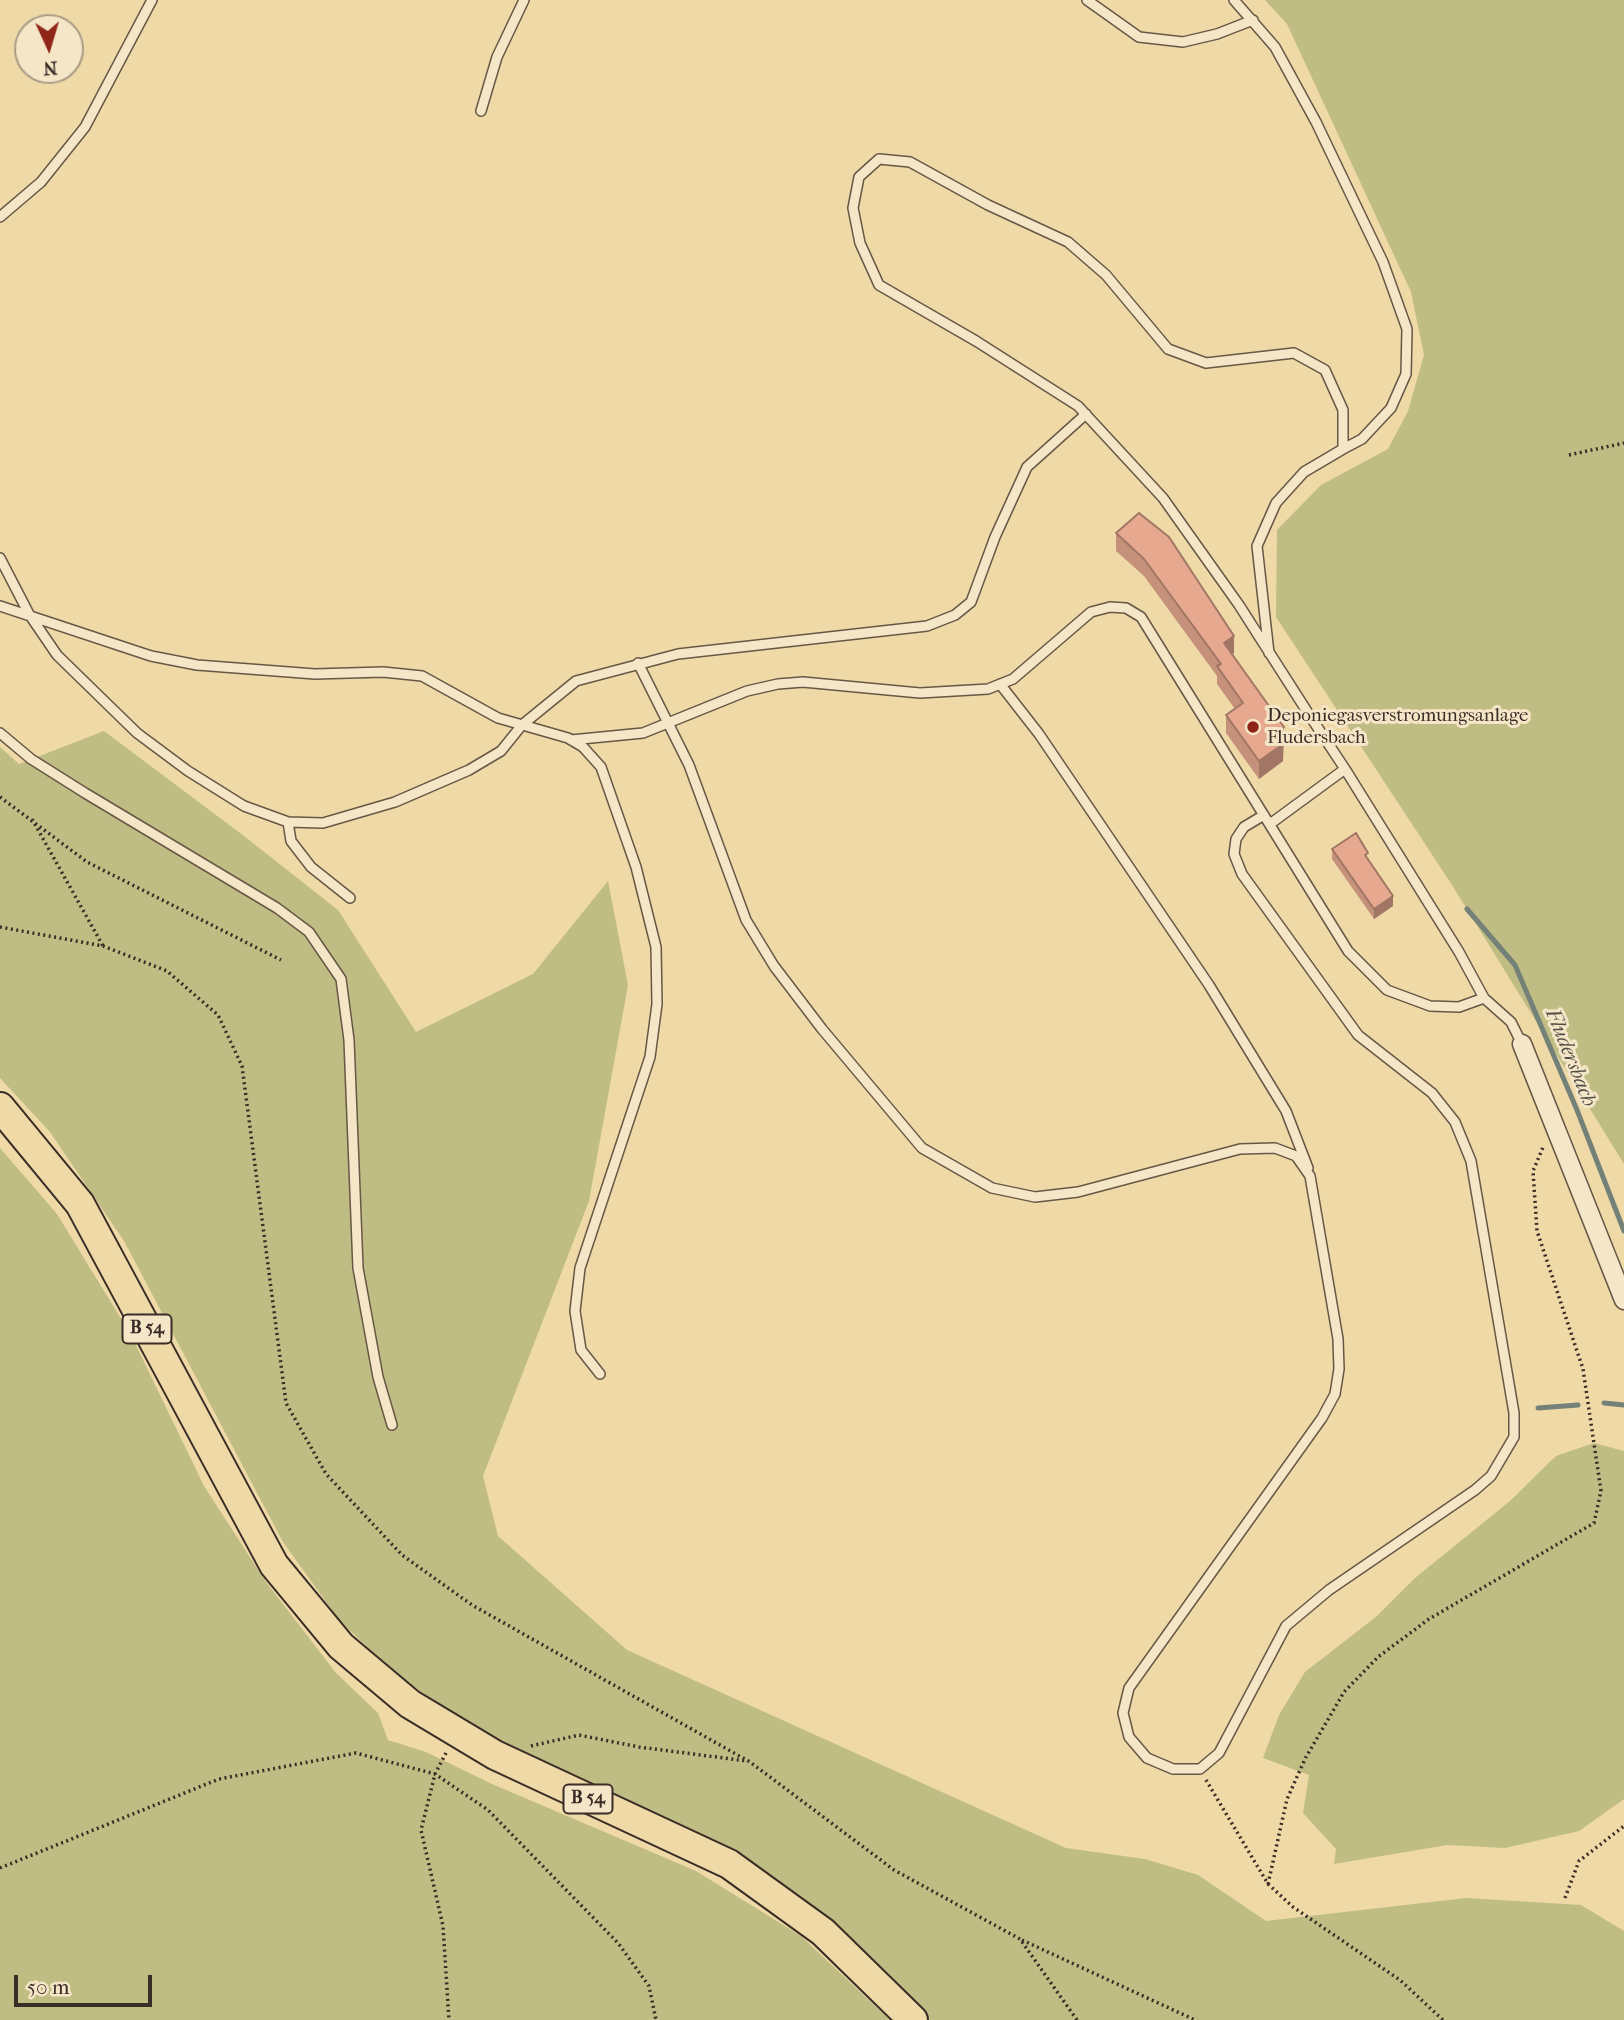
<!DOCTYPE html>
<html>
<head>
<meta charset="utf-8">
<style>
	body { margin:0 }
	#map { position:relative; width:1624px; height:2020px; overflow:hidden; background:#eed9a7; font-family:"IM FELL French Canon",serif }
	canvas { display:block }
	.north { position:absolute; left:14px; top:14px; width:70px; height:70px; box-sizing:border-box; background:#f4e6c6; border:2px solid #aa9c86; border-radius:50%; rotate:176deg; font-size:19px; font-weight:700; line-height:28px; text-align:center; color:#3a2c26 }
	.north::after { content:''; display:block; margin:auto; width:24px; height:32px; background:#8f2418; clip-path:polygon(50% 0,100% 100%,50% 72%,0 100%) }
	.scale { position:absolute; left:14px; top:1975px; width:138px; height:32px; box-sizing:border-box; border:4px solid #3a2c26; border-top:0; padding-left:9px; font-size:21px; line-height:24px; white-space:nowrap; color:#3a2c26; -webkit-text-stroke:5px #f4e6c6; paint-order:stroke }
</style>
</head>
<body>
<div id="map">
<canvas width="1624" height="2020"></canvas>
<div class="north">N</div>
<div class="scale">50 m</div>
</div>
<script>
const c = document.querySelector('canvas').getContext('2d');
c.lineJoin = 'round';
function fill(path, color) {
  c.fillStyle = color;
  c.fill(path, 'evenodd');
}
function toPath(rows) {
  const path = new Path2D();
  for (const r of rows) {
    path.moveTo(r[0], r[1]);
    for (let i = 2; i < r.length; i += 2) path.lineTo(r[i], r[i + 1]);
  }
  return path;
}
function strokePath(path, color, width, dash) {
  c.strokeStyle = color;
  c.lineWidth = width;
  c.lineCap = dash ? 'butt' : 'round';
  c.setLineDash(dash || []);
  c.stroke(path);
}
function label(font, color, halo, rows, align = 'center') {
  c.font = font + ' "IM FELL French Canon",serif';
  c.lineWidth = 6;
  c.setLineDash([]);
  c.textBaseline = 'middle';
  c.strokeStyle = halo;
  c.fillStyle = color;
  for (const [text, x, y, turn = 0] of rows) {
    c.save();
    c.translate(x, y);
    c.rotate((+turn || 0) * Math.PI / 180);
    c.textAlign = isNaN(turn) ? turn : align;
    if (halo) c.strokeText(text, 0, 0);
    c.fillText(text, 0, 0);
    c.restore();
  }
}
fill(toPath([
	[1265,0,1624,0,1624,1164,1452,885,1276,617,1277,530,1321,485,1388,449,1408,411,1424,355,1411,292,1287,24],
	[104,731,244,836,338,910,416,1032,533,974,608,881,628,985,589,1201,483,1476,498,1536,627,1650,1066,1848,1145,1859,1198,1875,1266,1921,1466,1898,1581,1905,1624,1931,1624,2020,930,2020,871,1965,585,1787,459,1719,391,1670,339,1620,283,1542,124,1241,50,1132,0,1078,0,747,19,764],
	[0,1148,57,1214,131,1335,204,1486,266,1582,336,1673,378,1713,388,1740,426,1752,492,1784,696,1871,801,1936,890,2020,0,2020],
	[1594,1443,1624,1451,1624,1799,1579,1831,1505,1848,1447,1845,1334,1864,1336,1849,1303,1813,1309,1775,1263,1758,1279,1715,1305,1672,1377,1616,1415,1578,1510,1501,1556,1456]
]), '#bfbd83');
strokePath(toPath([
	[1467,909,1515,965,1577,1110,1624,1231],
	[1604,1403,1624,1405],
	[1538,1408,1578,1405]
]), '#748178', 5);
const service = toPath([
	[1087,0,1139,37,1183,42,1217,34,1253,20],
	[1234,0,1275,47,1316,122,1383,262,1407,329,1406,374,1391,408,1362,439,1343,449],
	[481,111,497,57,524,0],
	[0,217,41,182,85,127,152,0],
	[0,558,29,614,57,655,137,733,188,771,244,806,288,822,323,823,395,802,469,770,501,751,522,725,576,681,678,654,927,626,955,615,971,602,995,537,1027,467,1086,414],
	[0,606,151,656,197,665,315,674,383,672,422,676,498,718,568,738,583,747,601,767,636,867,656,947,657,1004,650,1057,580,1268,575,1311,581,1350,600,1374],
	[1269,653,1257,546,1276,503,1304,472,1343,449,1343,410,1325,370,1294,353,1206,363,1168,349,1106,275,1068,242,988,205,910,162,879,159,859,177,853,208,860,243,879,285,976,341,1078,406,1163,498,1239,605,1308,713,1345,769,1459,952,1484,998],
	[638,663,689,765,746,920,774,966,822,1029,922,1148,992,1188,1035,1197,1078,1192,1240,1149,1275,1148,1296,1156,1310,1176,1338,1339,1339,1369,1335,1394,1322,1418,1129,1688,1123,1713,1129,1737,1147,1758,1173,1769,1200,1769,1219,1753,1286,1626,1329,1590,1475,1490,1491,1476,1514,1437,1514,1413,1471,1161,1455,1122,1432,1093,1358,1035,1242,874,1234,854,1236,839,1244,827,1264,815],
	[1000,684,1039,734,1209,985,1286,1111,1308,1168],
	[0,733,31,759,85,793,277,908,309,932,341,979,349,1040,358,1268,378,1377,392,1425],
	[571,740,643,733,747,691,778,684,803,682,920,693,988,689,1013,679,1091,612,1110,607,1126,608,1141,617,1348,951,1387,990,1430,1006,1459,1007,1484,998,1511,1022,1522,1044],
	[288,822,291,841,311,867,350,898],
	[1270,824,1345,769]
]);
const minor = toPath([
	[1522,1044,1624,1300]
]);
const primary = toPath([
	[0,1107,80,1204,274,1565,341,1646,410,1704,495,1755,729,1864,823,1932,913,2020]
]);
strokePath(service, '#675746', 12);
strokePath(minor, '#675746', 21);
strokePath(primary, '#3a2c26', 32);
strokePath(toPath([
	[1569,455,1624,443],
	[0,797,87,862,281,960],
	[32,819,103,946],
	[0,927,103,946,167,971,218,1015,242,1066,286,1403,326,1474,402,1555,472,1605,750,1762,894,1870,1020,1939,1077,2020],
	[531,1746,579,1735,639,1747,747,1761],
	[446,1753,435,1774,421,1830,443,1926,449,2020],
	[1206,1780,1268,1884,1293,1907,1400,1980,1443,2020],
	[0,1868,219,1779,356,1753,435,1774,488,1810,618,1943,649,1986,656,2020],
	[1268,1884,1287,1799,1306,1757,1344,1692,1378,1657,1429,1619,1594,1523,1601,1491,1583,1369,1537,1231,1533,1171,1544,1145],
	[1565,1898,1579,1861,1624,1826],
	[1022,1940,1195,2020]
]), '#3a2c26', 3.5, [2, 3.5]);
strokePath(service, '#f4e6c6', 9);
strokePath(minor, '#f4e6c6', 18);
strokePath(primary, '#eed9a7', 28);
fill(toPath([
	[1139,513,1234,653,1232,655,1284,727,1283,761,1259,779,1226,733,1226,715,1235,709,1217,684,1217,676,1144,576,1116,551,1116,533],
	[1332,849,1368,861,1393,906,1374,919,1332,859]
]), '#c6917b');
fill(toPath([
	[1234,636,1234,653,1224,661,1224,643],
	[1284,727,1283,761,1259,779,1259,761,1276,733],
	[1393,896,1393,906,1374,919,1374,909]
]), '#a17664');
const building = toPath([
	[1139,513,1169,537,1234,636,1224,643,1284,727,1276,733,1283,744,1259,761,1226,715,1243,703,1217,666,1221,664,1144,559,1116,533,1139,513],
	[1356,833,1368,853,1365,855,1393,896,1374,909,1332,849,1356,833]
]);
fill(building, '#e6a98f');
strokePath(building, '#a17664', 2);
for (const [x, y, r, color] of [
	[1253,727,7,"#8f2418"]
]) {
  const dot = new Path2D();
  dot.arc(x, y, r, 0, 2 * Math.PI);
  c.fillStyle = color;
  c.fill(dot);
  strokePath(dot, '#f4e6c6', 2.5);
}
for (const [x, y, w] of [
	[147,1329,49],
	[588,1799,49]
]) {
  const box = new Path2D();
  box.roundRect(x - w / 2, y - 14.5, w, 29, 5);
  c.fillStyle = '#f4e6c6';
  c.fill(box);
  strokePath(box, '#3a2c26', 2);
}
label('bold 18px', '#3a2c26', null, [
	["B 54",147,1329],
	["B 54",588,1799]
]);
label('19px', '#3a2c26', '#f4e6c6', [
	["Deponiegasverstromungsanlage",1267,716],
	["Fludersbach",1267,738]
], 'left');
label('italic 21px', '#524f48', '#f4e6c6', [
	["Fludersbach",1570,1058,68]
]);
</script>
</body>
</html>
